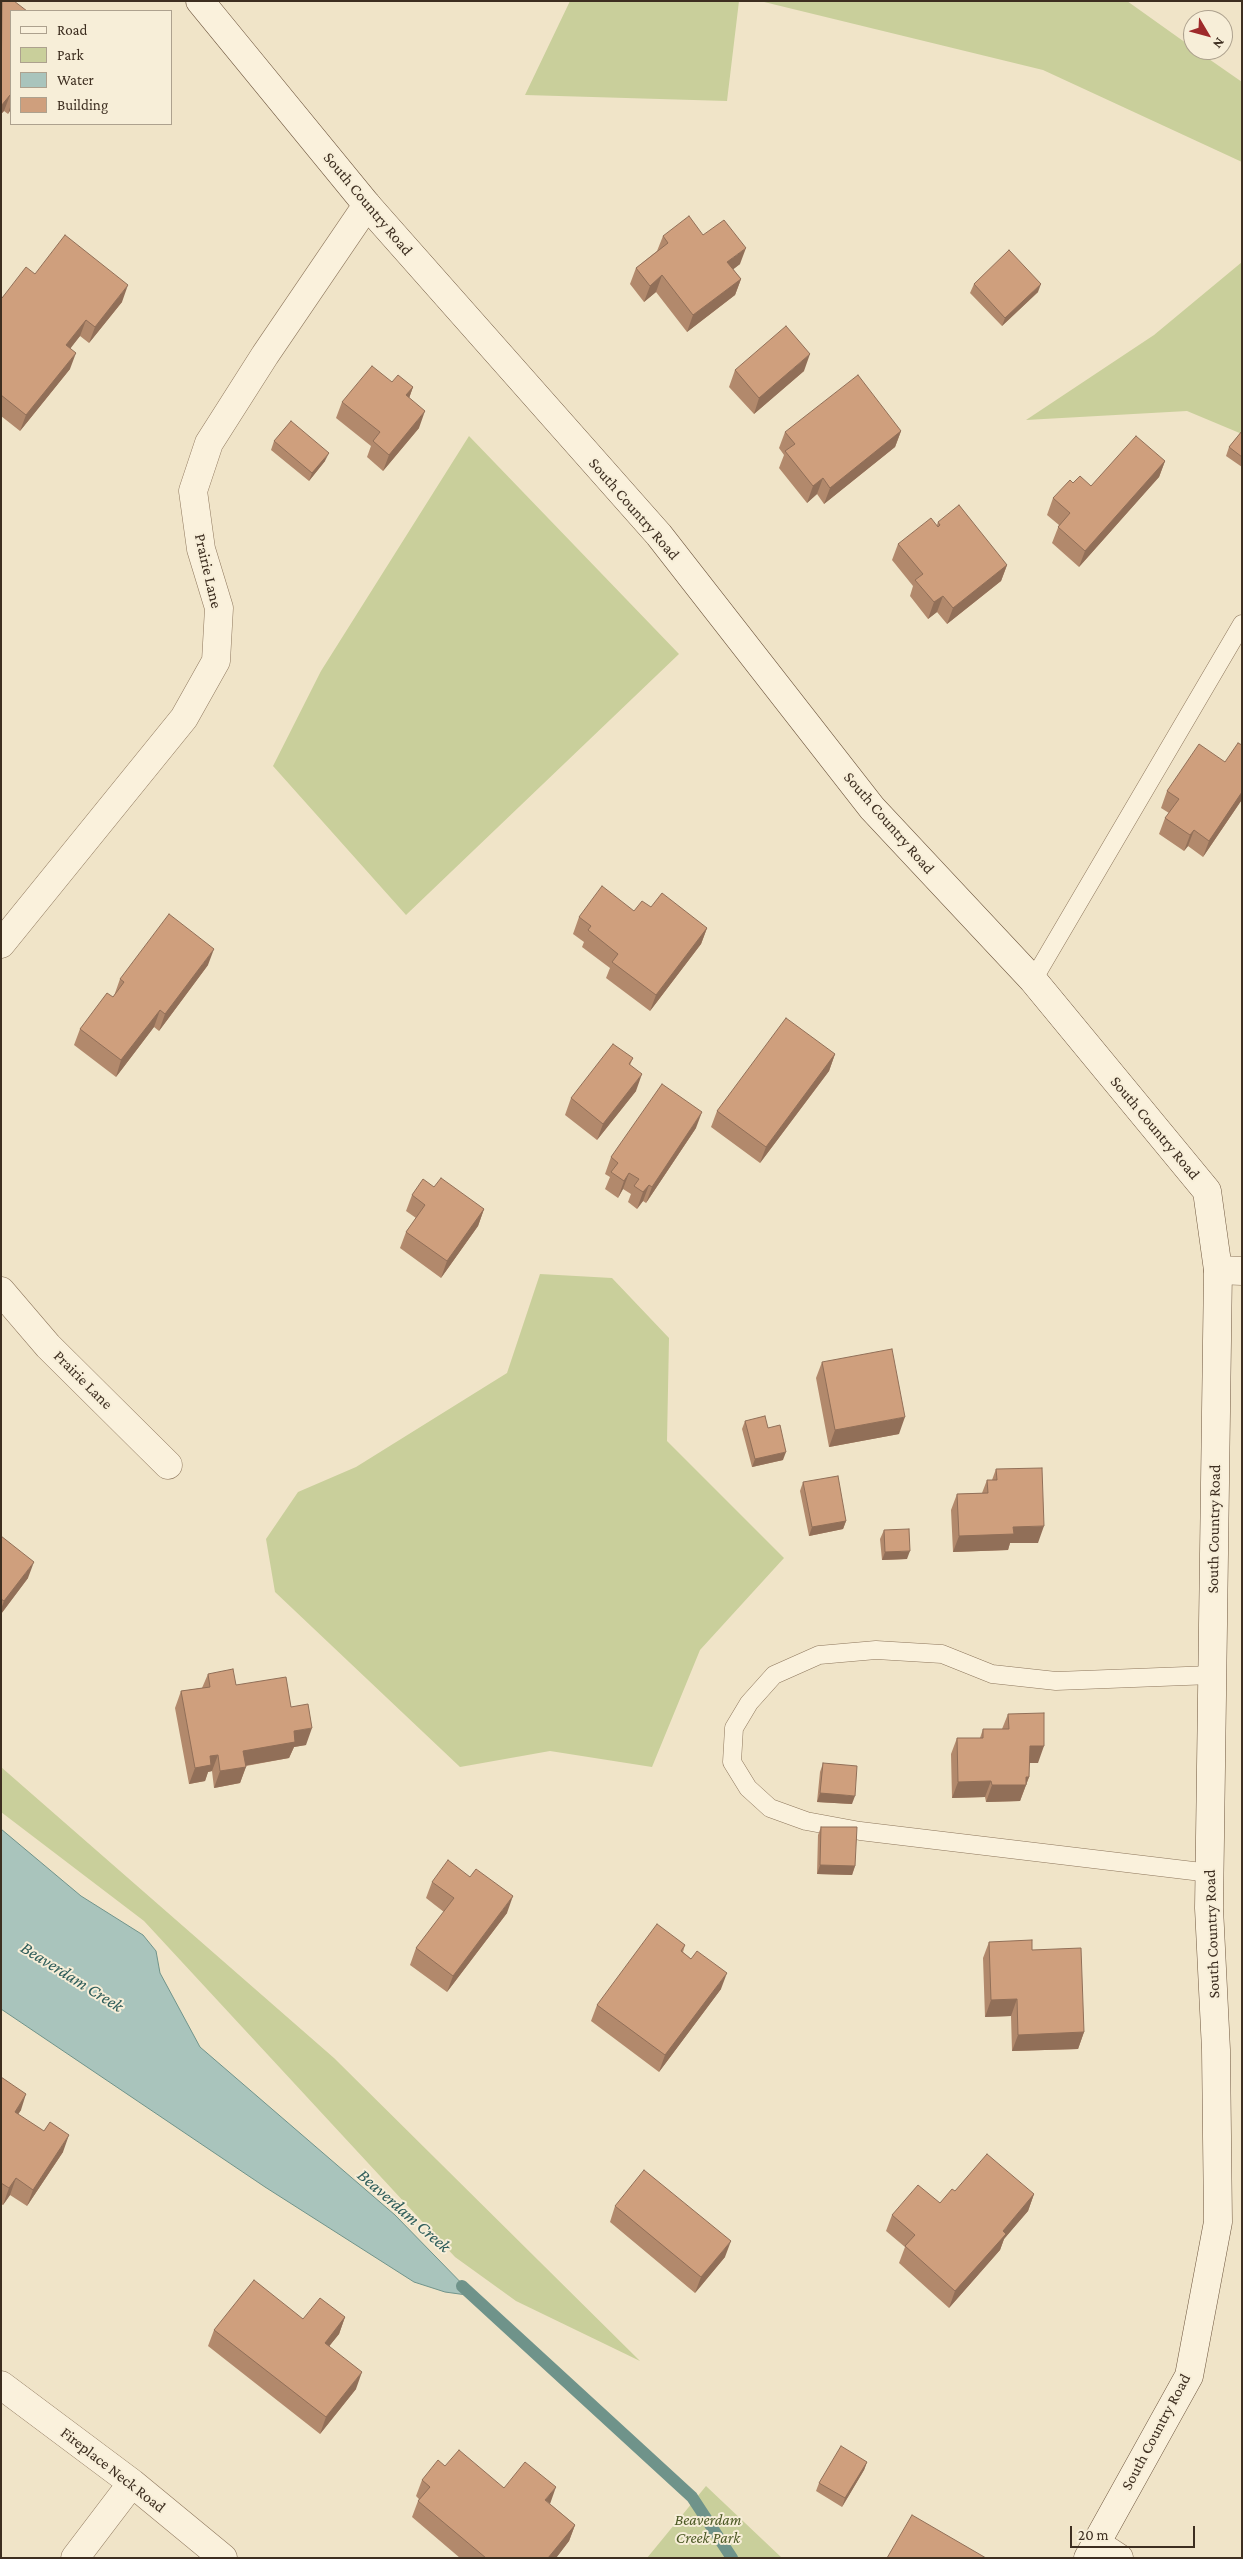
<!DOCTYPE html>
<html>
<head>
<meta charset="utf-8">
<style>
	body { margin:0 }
	#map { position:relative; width:1243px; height:2559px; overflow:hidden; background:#f0e4c8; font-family:"Crimson Pro",serif }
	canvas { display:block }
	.frame { position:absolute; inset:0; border:2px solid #3d2e20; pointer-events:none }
	.legend { position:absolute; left:10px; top:10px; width:162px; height:115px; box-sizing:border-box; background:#f7eed8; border:1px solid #ada18e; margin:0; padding:6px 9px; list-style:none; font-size:15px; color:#3d2e20 }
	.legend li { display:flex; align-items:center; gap:10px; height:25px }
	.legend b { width:25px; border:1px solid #ada18e }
	.north { position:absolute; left:1183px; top:10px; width:50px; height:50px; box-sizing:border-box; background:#f7eed8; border:1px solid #ada18e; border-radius:50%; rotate:127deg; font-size:14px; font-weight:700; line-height:20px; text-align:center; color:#3d2e20 }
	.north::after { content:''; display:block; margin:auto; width:18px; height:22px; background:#9e2a2b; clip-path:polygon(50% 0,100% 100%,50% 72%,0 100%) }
	.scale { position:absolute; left:1070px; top:2526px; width:125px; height:22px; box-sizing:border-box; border:2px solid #3d2e20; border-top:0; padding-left:6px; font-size:15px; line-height:18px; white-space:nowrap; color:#3d2e20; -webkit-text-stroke:4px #f7eed8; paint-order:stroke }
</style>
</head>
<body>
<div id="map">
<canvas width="1243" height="2559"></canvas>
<div class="frame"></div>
<ul class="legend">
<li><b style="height:6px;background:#faf1dc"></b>Road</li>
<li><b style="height:14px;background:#c9cf9b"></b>Park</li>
<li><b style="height:14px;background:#a9c4bc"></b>Water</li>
<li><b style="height:14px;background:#cf9f7d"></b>Building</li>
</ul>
<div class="north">N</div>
<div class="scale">20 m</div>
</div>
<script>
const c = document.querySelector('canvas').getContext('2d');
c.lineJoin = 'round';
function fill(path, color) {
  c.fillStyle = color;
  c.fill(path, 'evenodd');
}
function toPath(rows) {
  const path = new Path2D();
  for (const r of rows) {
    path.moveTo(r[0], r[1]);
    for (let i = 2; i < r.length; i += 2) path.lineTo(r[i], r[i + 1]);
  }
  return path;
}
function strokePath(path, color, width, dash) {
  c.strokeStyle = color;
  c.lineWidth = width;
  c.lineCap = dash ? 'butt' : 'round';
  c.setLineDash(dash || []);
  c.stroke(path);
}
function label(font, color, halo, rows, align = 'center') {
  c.font = font + ' "Crimson Pro",serif';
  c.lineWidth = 4;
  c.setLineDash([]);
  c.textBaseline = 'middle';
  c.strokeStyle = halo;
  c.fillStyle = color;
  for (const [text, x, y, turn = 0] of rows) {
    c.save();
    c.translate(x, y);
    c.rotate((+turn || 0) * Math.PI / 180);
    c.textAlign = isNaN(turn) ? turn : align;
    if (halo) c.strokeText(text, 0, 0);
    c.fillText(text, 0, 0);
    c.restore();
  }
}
fill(toPath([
	[570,1,739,1,727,101,525,95],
	[760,1,1127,1,1193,48,1193,50,1196,50,1242,82,1242,162,1043,70],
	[1242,262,1242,434,1187,411,1026,420,1154,335],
	[469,436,679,654,406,915,273,766,321,671],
	[540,1274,612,1278,669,1338,667,1441,784,1558,700,1650,652,1767,550,1751,460,1767,275,1592,266,1539,298,1492,356,1467,507,1373],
	[1,1767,334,2058,640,2361,516,2301,455,2257,144,1921,1,1812],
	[706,2486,782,2558,647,2558]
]), '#c9cf9b');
const water = toPath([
	[1,1829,81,1896,143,1935,156,1951,160,1973,200,2047,395,2215,474,2296,445,2292,414,2282,265,2187,1,2009,1,1829]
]);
fill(water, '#a9c4bc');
strokePath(water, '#6f938a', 1);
strokePath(toPath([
	[462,2286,692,2497,732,2558]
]), '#6f938a', 12);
const lane = toPath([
	[1033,980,1242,624],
	[1210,1873,860,1831,806,1821,770,1808,748,1788,732,1762,734,1728,749,1703,774,1675,819,1655,876,1650,942,1654,992,1674,1056,1681,1212,1675]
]);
const street = toPath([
	[1,944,184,718,216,661,219,608,201,549,193,491,209,443,265,355,367,205],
	[1218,1270,1242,1271],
	[1,1291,48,1346,168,1465],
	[1,2385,132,2483,223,2558],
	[1096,2543,1119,2558],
	[75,2558,132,2483]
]);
const secondary = toPath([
	[200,1,367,205,659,535,872,808,1033,980,1207,1191,1218,1270,1209,1908,1216,2050,1218,2222,1189,2376,1088,2558]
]);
strokePath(lane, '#8d765c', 19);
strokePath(street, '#8d765c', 29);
strokePath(secondary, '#6f573f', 29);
strokePath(lane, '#faf1dc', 18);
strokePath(street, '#faf1dc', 28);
strokePath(secondary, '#faf1dc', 28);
fill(toPath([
	[1,2,11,11,11,109,8,114,4,111,1,114],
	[703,235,740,264,733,269,741,279,735,295,687,332,656,292,644,302,630,284,636,268,657,251,663,236],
	[35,274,122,302,89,343,80,336,70,348,70,369,20,431,1,416,1,297,2,298],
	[974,284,1038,292,1002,326,970,293],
	[735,370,804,371,754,414,729,387],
	[392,382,413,387,409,398,419,428,383,471,367,457,371,446,336,418,342,402],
	[901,431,895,447,824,504,817,494,807,503,779,468,784,455,779,448,785,432],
	[1242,431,1242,467,1226,456,1229,447],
	[274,441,325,461,309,481,271,450],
	[1165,461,1159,477,1079,567,1052,543,1059,525,1047,515,1053,498,1073,483,1091,486],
	[938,522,1007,565,1001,581,947,624,937,612,928,619,910,596,913,586,892,560,898,544,937,525],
	[1242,745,1242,798,1241,801,1203,857,1188,846,1184,851,1159,834,1165,818,1169,813,1161,808,1167,791,1225,762],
	[651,907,707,928,701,944,650,1011,606,978,610,968,582,947,584,942,573,934,579,917,634,911],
	[208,965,159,1031,154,1027,116,1077,74,1045,80,1029,114,996,120,979],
	[835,1054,829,1071,760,1163,711,1127,717,1111],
	[633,1058,630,1065,636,1091,597,1140,565,1115,571,1098],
	[696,1128,646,1203,643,1201,637,1209,628,1202,631,1194,623,1189,618,1198,605,1189,610,1177,605,1174,611,1157],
	[434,1187,484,1209,478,1226,441,1278,400,1248,406,1232,416,1218,406,1211,412,1195],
	[822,1362,899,1434,829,1447,816,1378],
	[745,1421,768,1428,783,1460,752,1467,742,1429],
	[996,1469,1038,1543,1010,1543,1008,1550,953,1552,951,1510,957,1494,982,1493,987,1480,992,1480],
	[803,1482,846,1521,843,1529,809,1536,800,1491],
	[884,1530,907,1559,882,1560,880,1539],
	[1,1536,28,1578,1,1614],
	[208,1674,291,1707,306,1745,294,1747,289,1758,246,1766,240,1783,214,1788,212,1771,208,1772,205,1781,189,1784,175,1708,181,1691,202,1688],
	[1008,1714,1038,1763,1029,1763,1029,1777,1020,1801,986,1802,985,1797,952,1798,951,1754,957,1738,980,1738,983,1729,1002,1729],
	[823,1763,852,1804,817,1802,820,1772],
	[821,1827,855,1866,852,1875,817,1874,818,1835],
	[432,1882,507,1913,447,1992,410,1965,416,1948,444,1912,426,1898],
	[989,1942,1032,1950,1084,2032,1078,2049,1012,2051,1011,2016,985,2017,983,1958],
	[685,1945,683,1952,691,1959,721,1989,659,2072,591,2021,597,2005],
	[1,2077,21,2110,18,2114,63,2152,27,2206,10,2195,3,2205,1,2204],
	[955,2191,1034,2194,1028,2211,1004,2239,1000,2250,949,2308,899,2263,905,2247,886,2231,892,2215,940,2203],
	[615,2206,725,2257,695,2293,610,2222],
	[345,2317,339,2334,329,2346,356,2389,320,2434,208,2346,214,2330,303,2319],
	[867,2462,864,2470,842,2507,816,2491,819,2483],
	[445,2466,550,2504,575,2525,569,2541,556,2558,460,2558,412,2517,418,2501,419,2499,416,2496,422,2480]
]), '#b2896c');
fill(toPath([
	[10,95,4,111,1,114,1,106],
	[11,104,11,109,8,114],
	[746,248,740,264,721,279,727,262],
	[662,275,656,292,644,302,650,286],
	[741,279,735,295,687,332,693,315],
	[1041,284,1038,292,1002,326,1005,318],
	[128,285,122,302,89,343,95,327],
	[86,320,80,336,60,362,66,345],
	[76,353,70,369,20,431,26,415],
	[810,354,804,371,754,414,759,398],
	[413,387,407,404,406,395],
	[425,411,419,428,383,471,389,455],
	[901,431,895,447,824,504,830,488],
	[329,453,325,461,309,481,312,473],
	[1165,461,1159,477,1079,567,1085,551],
	[823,478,817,494,807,503,813,486],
	[1007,565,1001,581,947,624,953,608],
	[943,596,937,612,928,619,934,602],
	[1242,788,1242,798,1241,801,1203,857,1209,841],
	[1194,830,1188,846,1184,851,1190,835],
	[707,928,701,944,650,1011,656,995],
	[214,949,208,965,159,1031,165,1014],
	[160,1010,154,1027,116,1077,121,1060],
	[835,1054,829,1071,760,1163,766,1147],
	[642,1074,636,1091,597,1140,603,1124],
	[702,1112,696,1128,646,1203,652,1187],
	[629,1173,623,1189,618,1198,624,1181],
	[649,1185,643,1201,637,1209,643,1192],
	[484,1209,478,1226,441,1278,447,1261],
	[905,1417,899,1434,829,1447,835,1430],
	[786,1452,783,1460,752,1467,755,1459],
	[846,1521,843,1529,809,1536,812,1527],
	[1044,1526,1038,1543,1010,1543,1008,1550,953,1552,959,1536,1013,1527],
	[910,1551,907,1559,882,1560,885,1552],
	[34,1562,28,1578,1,1614,1,1609,4,1601],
	[312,1728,306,1745,294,1747,289,1758,237,1767,243,1751,294,1731],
	[1030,1746,1044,1746,1038,1763,1024,1763],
	[218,1755,212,1771,208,1772,205,1781,189,1784,195,1768,210,1756],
	[246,1767,240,1783,214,1788,220,1771],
	[1026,1777,1029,1777,1020,1801,986,1802,992,1785],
	[991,1781,985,1797,952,1798,958,1782],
	[820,1793,855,1796,852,1804,817,1802],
	[820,1865,855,1866,852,1875,817,1874],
	[513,1896,507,1913,447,1992,453,1976],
	[727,1973,721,1989,659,2072,665,2055],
	[1017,1999,1011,2016,985,2017,991,2000],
	[1084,2032,1078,2049,1012,2051,1018,2035],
	[26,2094,21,2110,9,2128,15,2112],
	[69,2135,63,2152,27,2206,33,2190],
	[16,2178,10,2195,3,2205,9,2188],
	[1034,2194,1028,2211,1004,2239,1000,2250,949,2308,955,2291,1003,2231],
	[731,2241,725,2257,695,2293,701,2277],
	[345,2317,339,2334,319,2359,325,2343],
	[362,2372,356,2389,320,2434,326,2417],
	[867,2462,864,2470,842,2507,845,2498],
	[556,2487,550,2504,545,2500],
	[575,2525,569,2541,556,2558,548,2558]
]), '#916f58');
const building = toPath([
	[2,1,14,1,27,11,11,11,11,96,10,95,1,106,2,1],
	[689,216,703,235,724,220,746,248,727,262,741,279,693,315,662,275,650,286,636,268,668,243,663,236,689,216],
	[65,235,128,285,95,327,86,320,66,345,76,353,26,415,1,395,1,297,2,298,26,267,35,274,65,235],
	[1009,250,1041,284,1005,318,974,284,1009,250],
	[786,326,810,354,759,398,735,370,786,326],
	[372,366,392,382,398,375,413,387,406,395,425,411,389,455,373,441,380,432,342,402,372,366],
	[858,375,901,431,830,488,823,478,813,486,785,451,795,444,785,432,858,375],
	[291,421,329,453,312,473,274,441,291,421],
	[1242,431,1242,457,1229,447,1242,431],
	[1136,436,1165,461,1085,551,1058,527,1070,513,1053,498,1070,480,1073,483,1080,476,1091,486,1136,436],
	[959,505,1007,565,953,608,943,596,934,602,915,580,923,574,898,544,931,518,938,527,940,525,938,522,959,505],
	[1238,743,1242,745,1242,792,1209,841,1194,830,1190,835,1165,818,1179,799,1167,791,1199,744,1225,762,1238,743],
	[602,886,634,911,642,901,651,907,662,893,707,928,656,995,612,962,618,954,588,930,591,926,579,917,602,886],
	[169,914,214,949,165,1014,160,1010,121,1060,80,1029,107,993,113,997,124,982,120,979,169,914],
	[786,1018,835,1054,766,1147,717,1111,786,1018],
	[613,1044,633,1058,629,1064,642,1074,603,1124,571,1098,613,1044],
	[662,1084,702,1112,652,1187,649,1185,643,1192,634,1186,639,1179,629,1173,624,1181,611,1172,618,1163,611,1157,662,1084],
	[441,1178,484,1209,447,1261,406,1232,425,1205,412,1195,423,1179,434,1187,441,1178],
	[892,1349,905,1417,835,1430,822,1362,892,1349],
	[765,1416,768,1428,780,1425,786,1452,755,1459,745,1421,765,1416],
	[1042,1468,1044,1526,1013,1527,1014,1534,959,1536,957,1494,988,1493,987,1480,997,1480,996,1469,1042,1468],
	[838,1476,846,1521,812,1527,803,1482,838,1476],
	[909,1529,910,1551,885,1552,884,1530,909,1529],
	[1,1536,34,1562,4,1601,1,1599,1,1536],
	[233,1669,236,1685,286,1677,291,1707,308,1704,312,1728,294,1731,295,1742,243,1751,246,1767,220,1771,218,1755,210,1756,211,1765,195,1768,181,1691,210,1687,208,1674,233,1669],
	[1044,1713,1044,1746,1030,1746,1029,1777,1026,1777,1026,1785,992,1785,991,1781,958,1782,957,1738,983,1738,983,1729,1009,1729,1008,1714,1044,1713],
	[823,1763,857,1766,855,1796,820,1793,823,1763],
	[821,1827,857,1827,855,1866,820,1865,821,1827],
	[448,1860,470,1877,476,1869,513,1896,453,1976,416,1948,454,1898,432,1882,448,1860],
	[657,1924,685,1945,681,1951,691,1959,697,1951,727,1973,665,2055,597,2005,657,1924],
	[1032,1940,1032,1950,1081,1948,1084,2032,1018,2035,1017,1999,991,2000,989,1942,1032,1940],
	[1,2077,26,2094,15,2112,44,2131,50,2122,69,2135,33,2190,16,2178,9,2188,1,2183,1,2077],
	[987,2154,1034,2194,1003,2231,1006,2234,955,2291,905,2246,915,2235,892,2215,918,2185,940,2203,952,2189,955,2191,987,2154],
	[644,2170,731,2241,701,2277,615,2206,644,2170],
	[254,2280,303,2319,320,2298,345,2317,325,2343,362,2372,326,2417,214,2330,254,2280],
	[841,2446,867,2462,845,2498,819,2483,841,2446],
	[459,2450,504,2488,525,2462,556,2487,545,2500,575,2525,548,2558,486,2558,418,2501,430,2487,422,2480,438,2460,445,2466,459,2450],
	[912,2515,986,2558,887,2558,912,2515]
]);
fill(building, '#cf9f7d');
strokePath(building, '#916f58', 1);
label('16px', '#3d2e20', '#f7eed8', [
	["South Country Road",368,204,50],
	["South Country Road",634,509,49],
	["Prairie Lane",208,571,77],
	["South Country Road",889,823,49],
	["South Country Road",1155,1128,50],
	["Prairie Lane",83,1380,45],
	["South Country Road",1214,1529,-89],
	["South Country Road",1212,1934,-92],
	["South Country Road",1156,2432,-62],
	["Fireplace Neck Road",113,2470,38]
]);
label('italic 16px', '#4d5a26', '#f7eed8', [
	["Beaverdam",708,2520],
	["Creek Park",708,2538]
]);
label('italic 18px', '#2f5d5a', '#f7eed8', [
	["Beaverdam Creek",72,1977,32],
	["Beaverdam Creek",404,2211,41]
]);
</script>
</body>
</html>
